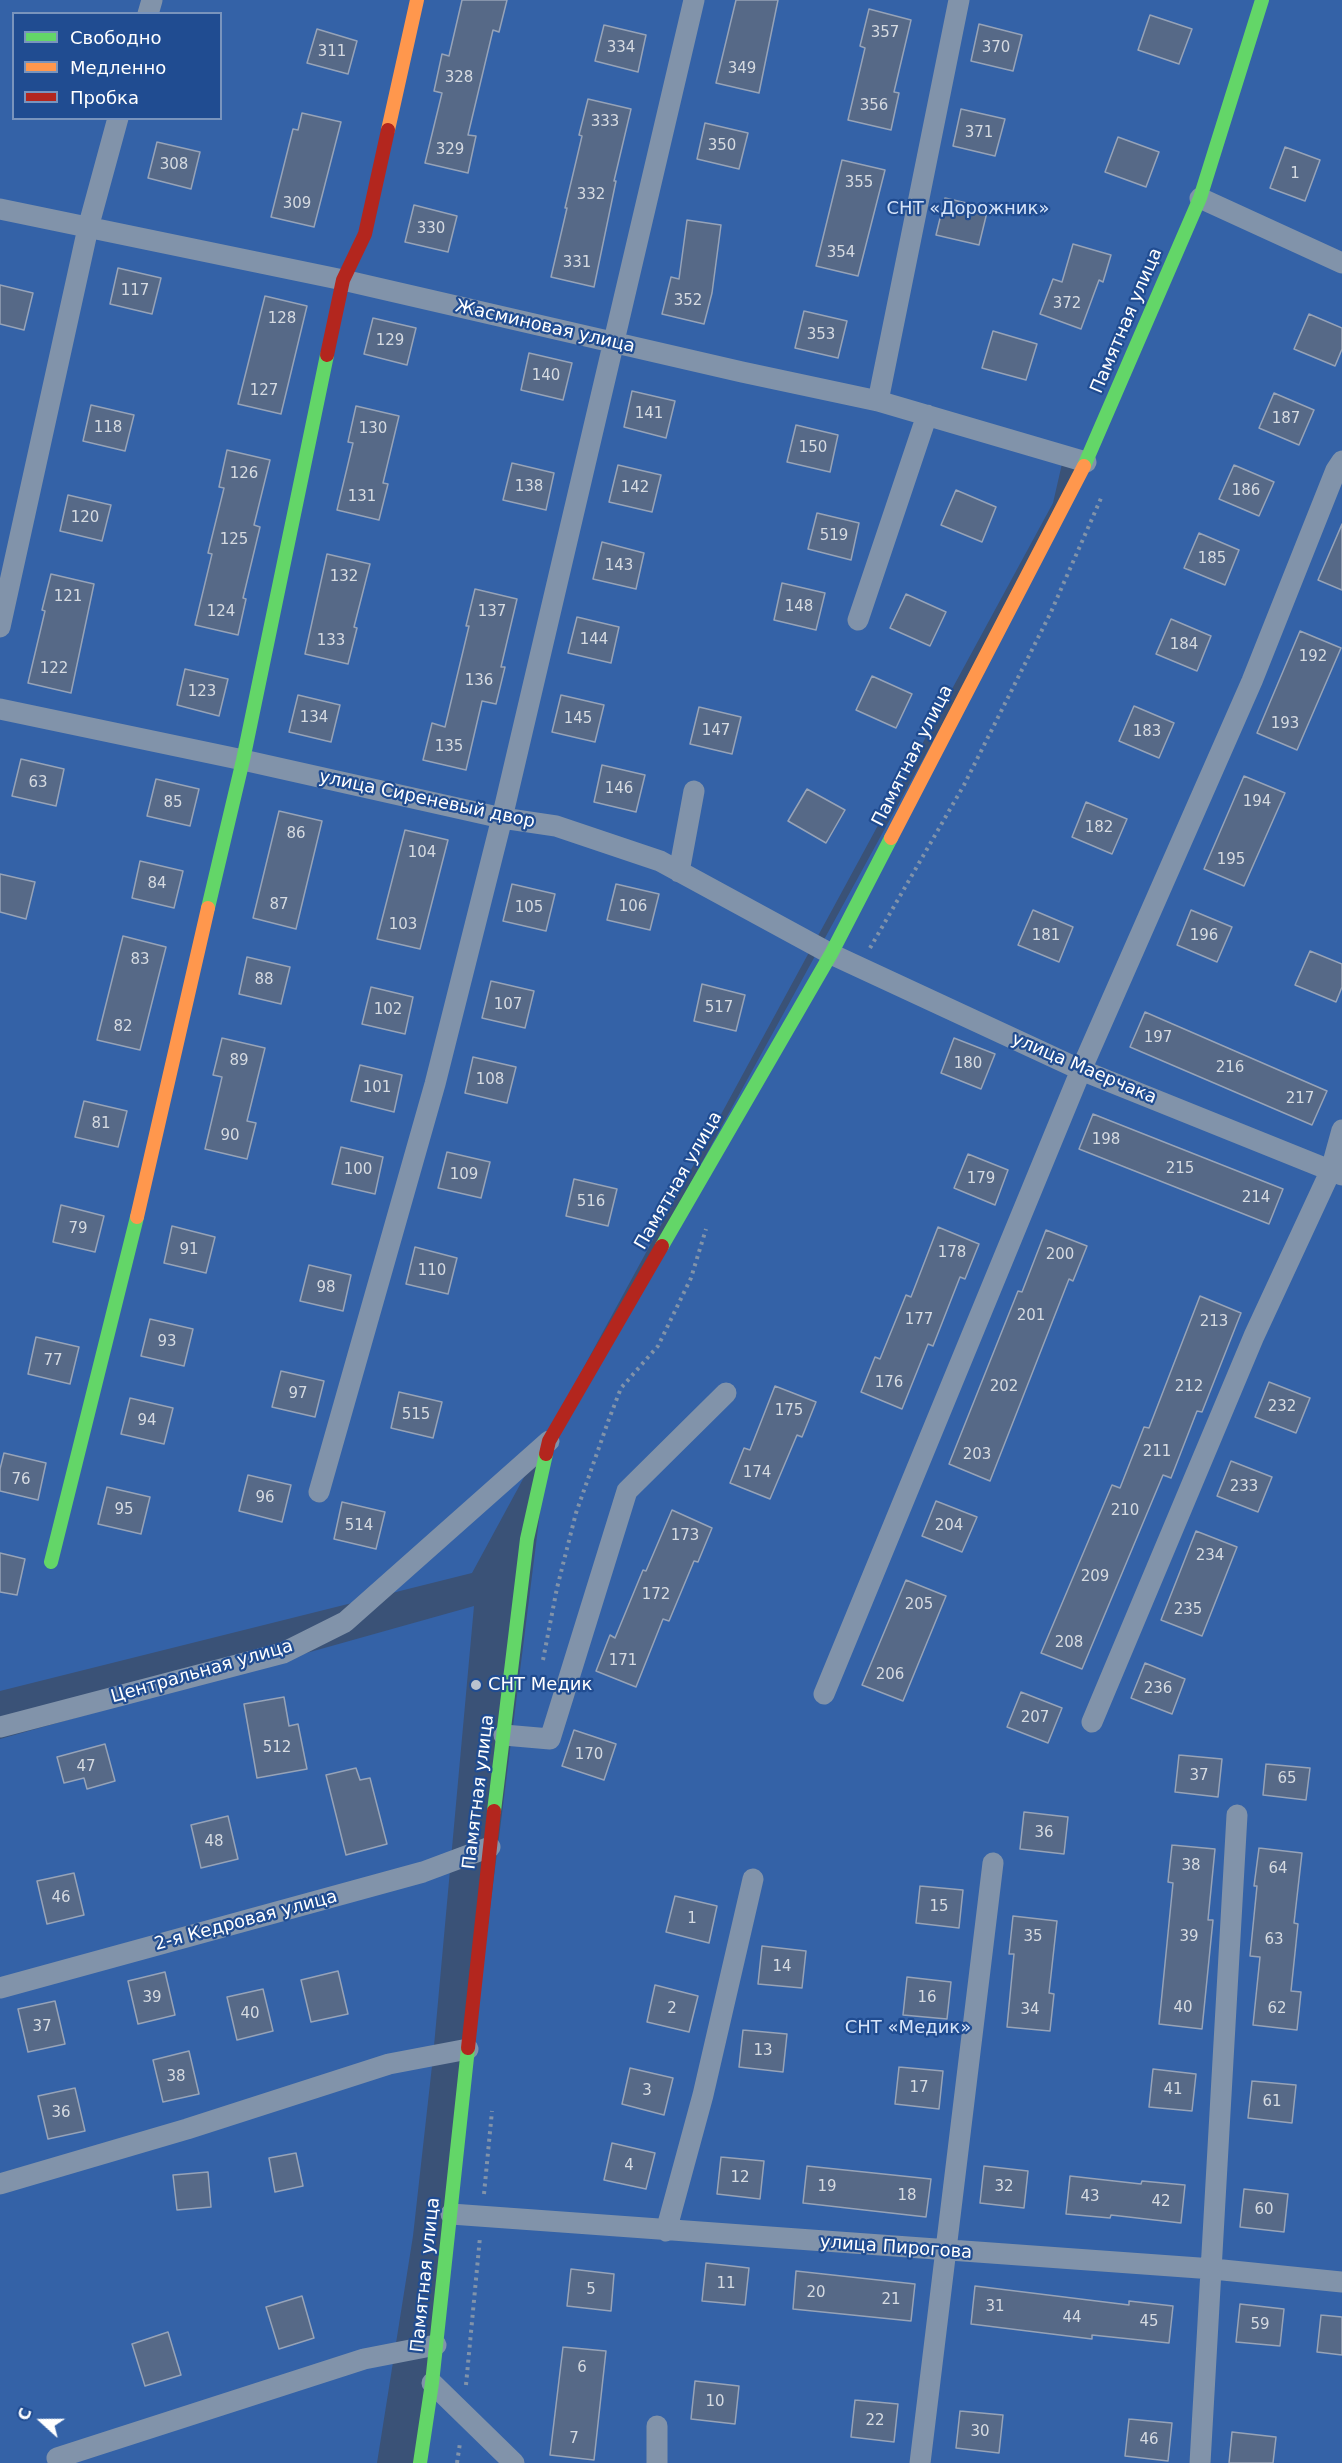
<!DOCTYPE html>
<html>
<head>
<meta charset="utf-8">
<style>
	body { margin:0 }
	#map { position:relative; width:1342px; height:2463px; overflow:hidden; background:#3a5277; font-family:"DejaVu Sans",sans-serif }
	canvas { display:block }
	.legend { position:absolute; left:12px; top:12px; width:210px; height:108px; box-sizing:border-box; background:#204c91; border:2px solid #7994bd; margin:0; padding:8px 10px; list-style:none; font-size:18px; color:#fff }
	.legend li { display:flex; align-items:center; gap:12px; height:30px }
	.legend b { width:30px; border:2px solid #7994bd }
	.north { position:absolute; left:12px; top:2391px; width:60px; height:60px; -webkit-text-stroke:4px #204c91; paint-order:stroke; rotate:291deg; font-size:16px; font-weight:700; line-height:24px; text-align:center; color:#fff }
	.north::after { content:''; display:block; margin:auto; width:21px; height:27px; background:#fff; clip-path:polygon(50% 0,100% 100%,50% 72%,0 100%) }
</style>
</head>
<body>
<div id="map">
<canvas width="1342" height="2463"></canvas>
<ul class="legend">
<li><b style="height:8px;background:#63d668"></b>Свободно</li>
<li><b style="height:8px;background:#ff974d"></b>Медленно</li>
<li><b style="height:8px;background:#b3261e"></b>Пробка</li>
</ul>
<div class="north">С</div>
</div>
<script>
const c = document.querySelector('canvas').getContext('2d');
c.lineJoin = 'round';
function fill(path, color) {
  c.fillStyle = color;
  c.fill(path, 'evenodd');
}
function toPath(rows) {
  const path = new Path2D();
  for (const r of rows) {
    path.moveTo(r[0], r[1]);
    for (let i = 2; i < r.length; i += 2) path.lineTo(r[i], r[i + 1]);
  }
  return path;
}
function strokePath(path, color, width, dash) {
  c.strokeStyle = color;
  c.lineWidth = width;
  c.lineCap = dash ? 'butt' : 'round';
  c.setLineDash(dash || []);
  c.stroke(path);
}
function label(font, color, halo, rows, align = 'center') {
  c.font = font + ' "DejaVu Sans",sans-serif';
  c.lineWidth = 4.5;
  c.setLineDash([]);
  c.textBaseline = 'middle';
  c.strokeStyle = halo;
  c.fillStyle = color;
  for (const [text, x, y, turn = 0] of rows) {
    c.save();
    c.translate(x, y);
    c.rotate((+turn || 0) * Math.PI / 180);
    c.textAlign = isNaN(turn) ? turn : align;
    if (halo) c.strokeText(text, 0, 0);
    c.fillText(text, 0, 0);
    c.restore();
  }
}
fill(toPath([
	[0,0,1342,0,1342,2463,420,2463,549,1441,1086,462,1064,455,1053,503,472,1573,0,1691],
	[14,14,220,14,220,118,14,118],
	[474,1606,433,2057,413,2236,377,2463,0,2463,0,1739]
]), '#3462a7');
const building = toPath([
	[462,0,507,0,499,32,493,30,468,135,476,136,468,173,425,163,442,93,434,91,442,54,449,56,462,0],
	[736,0,778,0,759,93,716,83,736,0],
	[869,9,911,20,894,92,899,93,891,130,848,120,865,48,860,46,869,9],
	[1150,15,1192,29,1179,64,1138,50,1150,15],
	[979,24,1022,35,1013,71,971,61,979,24],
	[604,25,646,35,638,72,595,61,604,25],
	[317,29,357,41,348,74,307,63,317,29],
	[588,99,631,109,614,181,616,181,594,287,551,277,567,208,565,208,582,136,579,135,588,99],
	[961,109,1005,119,995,156,953,146,961,109],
	[302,113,341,122,314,227,271,217,293,129,298,130,302,113],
	[705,123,748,133,739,169,697,159,705,123],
	[1118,137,1159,152,1146,187,1105,172,1118,137],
	[157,142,200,152,191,189,148,178,157,142],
	[1285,147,1320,160,1305,201,1270,188,1285,147],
	[842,160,885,170,858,276,816,266,842,160],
	[945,198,988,208,979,245,936,235,945,198],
	[414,205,457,216,448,252,405,242,414,205],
	[687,220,721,225,712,293,704,324,662,314,671,277,679,279,687,220],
	[1073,244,1111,255,1103,282,1099,280,1081,329,1040,314,1053,279,1062,282,1073,244],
	[118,268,161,278,152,314,110,304,118,268],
	[0,285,33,293,24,330,0,324,0,285],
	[265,296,307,306,281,414,238,404,265,296],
	[804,311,847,321,838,358,795,348,804,311],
	[1309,314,1342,328,1342,349,1335,366,1294,349,1309,314],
	[373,318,416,328,407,365,364,354,373,318],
	[993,331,1037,344,1026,380,982,368,993,331],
	[529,353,572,363,563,400,521,390,529,353],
	[632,391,675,401,666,438,624,427,632,391],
	[1274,393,1314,410,1299,445,1259,428,1274,393],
	[91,405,134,415,125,451,83,441,91,405],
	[356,406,399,416,383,483,388,484,379,520,337,510,353,443,348,442,356,406],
	[796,425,838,435,830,472,787,462,796,425],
	[227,450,270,460,254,525,260,527,243,598,246,599,238,635,195,625,212,554,208,553,224,488,219,487,227,450],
	[512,463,554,473,546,510,503,500,512,463],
	[618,465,661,475,652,512,609,502,618,465],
	[1234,465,1274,482,1259,516,1219,499,1234,465],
	[956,490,996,507,982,542,941,525,956,490],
	[68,495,111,505,102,541,60,531,68,495],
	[817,513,859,523,851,560,808,549,817,513],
	[1342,524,1342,590,1318,580,1342,524],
	[1199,533,1239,550,1225,585,1184,568,1199,533],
	[602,542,644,553,636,589,593,579,602,542],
	[327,554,370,564,354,627,357,628,348,664,305,654,327,554],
	[51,574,94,584,71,693,28,683,45,611,42,610,51,574],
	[782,583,825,593,816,630,774,620,782,583],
	[475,589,517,599,501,667,505,667,496,704,482,701,466,770,423,760,432,723,445,727,469,626,466,626,475,589],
	[906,594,946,612,930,646,890,628,906,594],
	[577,617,619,627,611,663,568,653,577,617],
	[1171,619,1211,636,1197,671,1156,654,1171,619],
	[1300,631,1341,648,1297,750,1257,733,1300,631],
	[185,669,228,679,219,716,177,705,185,669],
	[872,676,912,694,896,728,856,710,872,676],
	[298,695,340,705,331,742,289,732,298,695],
	[561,695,604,705,595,742,552,732,561,695],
	[1134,706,1174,723,1159,758,1119,741,1134,706],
	[699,707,741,717,732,754,690,744,699,707],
	[21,759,64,769,56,806,12,796,21,759],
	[602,765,645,775,636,812,594,802,602,765],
	[1244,776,1285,793,1244,886,1204,869,1244,776],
	[156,779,199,789,190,826,147,816,156,779],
	[807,789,845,810,826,843,788,821,807,789],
	[1086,802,1127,819,1112,854,1072,837,1086,802],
	[279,811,322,821,296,929,253,918,279,811],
	[405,830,448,840,420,949,377,939,405,830],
	[140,861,183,871,174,908,132,898,140,861],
	[0,874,35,882,26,919,0,912,0,874],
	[512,884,555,894,546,931,503,921,512,884],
	[616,884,659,894,650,930,607,920,616,884],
	[1033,910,1073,927,1059,962,1018,945,1033,910],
	[1191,910,1232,927,1217,962,1177,945,1191,910],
	[123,936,166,947,140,1050,97,1040,123,936],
	[1310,951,1342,964,1342,987,1336,1002,1295,985,1310,951],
	[247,957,290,967,281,1004,239,994,247,957],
	[491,981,534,991,525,1028,482,1018,491,981],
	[702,984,745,995,736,1031,694,1021,702,984],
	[371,987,413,997,405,1034,362,1024,371,987],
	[1145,1012,1327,1091,1312,1125,1130,1047,1145,1012],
	[222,1038,265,1048,247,1121,256,1123,247,1159,205,1149,222,1077,213,1075,222,1038],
	[954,1038,995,1054,981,1089,941,1073,954,1038],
	[473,1057,516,1067,507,1103,465,1093,473,1057],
	[360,1065,402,1075,394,1112,351,1101,360,1065],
	[84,1101,127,1111,118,1147,75,1137,84,1101],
	[1093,1114,1283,1189,1269,1224,1079,1149,1093,1114],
	[341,1147,383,1157,375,1194,332,1184,341,1147],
	[447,1152,490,1162,481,1198,438,1188,447,1152],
	[968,1154,1008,1170,995,1205,954,1188,968,1154],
	[574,1179,617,1189,608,1226,566,1216,574,1179],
	[61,1205,104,1216,95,1252,53,1242,61,1205],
	[172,1226,215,1237,206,1273,164,1263,172,1226],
	[938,1227,979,1244,965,1279,960,1277,933,1346,928,1344,902,1409,861,1392,875,1357,880,1359,906,1295,911,1297,938,1227],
	[1046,1230,1087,1246,1073,1281,1069,1279,990,1481,949,1464,1018,1291,1022,1292,1046,1230],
	[415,1247,457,1258,448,1294,406,1284,415,1247],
	[309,1265,351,1275,343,1311,300,1301,309,1265],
	[1200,1296,1241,1313,1202,1412,1197,1411,1171,1478,1163,1475,1082,1669,1041,1653,1112,1485,1120,1488,1144,1427,1149,1428,1200,1296],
	[150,1319,193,1329,184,1366,141,1356,150,1319],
	[36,1337,79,1347,70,1384,28,1374,36,1337],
	[281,1371,324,1381,315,1417,272,1407,281,1371],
	[1269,1382,1310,1398,1296,1433,1255,1417,1269,1382],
	[775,1386,816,1402,802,1437,797,1435,770,1499,730,1483,744,1448,750,1450,775,1386],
	[399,1392,442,1402,433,1438,391,1428,399,1392],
	[130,1398,173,1408,164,1444,121,1434,130,1398],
	[4,1453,46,1463,38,1500,0,1491,0,1469,4,1453],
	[1231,1461,1272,1477,1258,1512,1217,1496,1231,1461],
	[248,1475,291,1485,282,1522,239,1511,248,1475],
	[107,1487,150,1497,141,1534,98,1524,107,1487],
	[936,1501,977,1517,962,1552,922,1536,936,1501],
	[342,1502,385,1512,376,1549,334,1539,342,1502],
	[672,1510,712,1528,698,1562,694,1561,669,1621,663,1619,636,1687,596,1671,610,1635,615,1638,643,1570,646,1571,672,1510],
	[1196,1531,1237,1547,1202,1636,1161,1620,1196,1531],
	[0,1553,25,1559,17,1595,0,1592,0,1553],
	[906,1580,946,1596,903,1701,862,1685,906,1580],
	[1145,1663,1185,1679,1172,1714,1131,1698,1145,1663],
	[1021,1692,1062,1708,1048,1743,1007,1727,1021,1692],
	[284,1697,289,1726,298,1724,307,1769,257,1778,244,1704,284,1697],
	[574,1730,616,1744,604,1780,562,1766,574,1730],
	[105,1744,115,1781,87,1789,84,1778,64,1783,57,1757,105,1744],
	[1179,1755,1222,1759,1218,1797,1175,1792,1179,1755],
	[1266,1764,1310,1768,1306,1800,1263,1795,1266,1764],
	[356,1768,360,1780,370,1778,387,1844,346,1855,326,1775,356,1768],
	[1024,1812,1068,1817,1064,1854,1020,1849,1024,1812],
	[228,1816,238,1859,201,1868,191,1825,228,1816],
	[1172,1845,1215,1849,1208,1920,1213,1920,1202,2029,1159,2024,1173,1883,1168,1882,1172,1845],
	[1259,1848,1302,1853,1294,1923,1298,1924,1291,1991,1301,1992,1297,2030,1253,2025,1260,1957,1250,1956,1257,1886,1254,1886,1259,1848],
	[74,1873,84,1915,47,1924,37,1881,74,1873],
	[920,1886,963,1890,959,1928,916,1923,920,1886],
	[675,1896,717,1906,709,1943,666,1932,675,1896],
	[1013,1916,1057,1921,1049,1993,1054,1994,1050,2031,1007,2027,1014,1954,1009,1954,1013,1916],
	[762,1946,806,1951,802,1988,758,1984,762,1946],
	[338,1971,348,2014,311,2022,301,1980,338,1971],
	[165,1972,175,2015,138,2024,128,1981,165,1972],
	[907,1977,951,1982,947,2019,903,2015,907,1977],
	[655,1985,698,1996,689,2032,647,2022,655,1985],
	[263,1989,273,2031,237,2040,227,1997,263,1989],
	[55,2001,65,2044,28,2052,18,2009,55,2001],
	[743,2030,787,2034,783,2072,739,2067,743,2030],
	[189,2051,199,2094,163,2102,153,2060,189,2051],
	[899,2067,943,2071,939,2109,895,2104,899,2067],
	[630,2068,673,2078,664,2115,622,2104,630,2068],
	[1153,2069,1196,2074,1192,2111,1149,2107,1153,2069],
	[1252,2081,1296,2085,1292,2123,1248,2118,1252,2081],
	[75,2088,85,2131,48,2139,38,2096,75,2088],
	[612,2143,655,2153,646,2189,604,2180,612,2143],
	[296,2153,303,2186,275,2192,269,2158,296,2153],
	[721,2157,764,2161,760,2199,717,2194,721,2157],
	[807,2166,931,2179,926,2217,803,2203,807,2166],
	[984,2166,1028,2171,1024,2208,980,2203,984,2166],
	[208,2172,211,2207,177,2210,173,2175,208,2172],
	[1070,2176,1141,2184,1142,2181,1185,2185,1181,2223,1111,2215,1110,2218,1066,2214,1070,2176],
	[1244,2189,1288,2194,1284,2232,1240,2227,1244,2189],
	[706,2263,749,2268,745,2305,702,2301,706,2263],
	[571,2269,614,2274,611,2311,567,2306,571,2269],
	[796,2271,915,2284,911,2321,793,2309,796,2271],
	[975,2286,1129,2305,1129,2301,1173,2306,1169,2343,1092,2335,1092,2339,971,2324,975,2286],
	[302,2296,314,2338,279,2349,266,2307,302,2296],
	[1240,2304,1284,2309,1280,2346,1236,2342,1240,2304],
	[1321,2315,1342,2317,1342,2355,1317,2352,1321,2315],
	[168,2332,181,2375,145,2386,132,2344,168,2332],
	[563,2347,606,2351,594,2460,550,2455,563,2347],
	[695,2381,739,2386,735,2424,691,2419,695,2381],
	[855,2400,898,2404,894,2442,851,2437,855,2400],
	[960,2411,1003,2415,999,2453,956,2448,960,2411],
	[1129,2419,1172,2423,1168,2461,1125,2456,1129,2419],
	[1232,2432,1276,2437,1273,2463,1229,2463,1232,2432]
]);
fill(building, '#566987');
strokePath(building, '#96a3b8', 1.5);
strokePath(toPath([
	[870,948,964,785,1051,612,1102,496],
	[543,1660,557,1588,576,1513,609,1419,621,1388,658,1346,691,1278,706,1229],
	[484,2194,492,2111],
	[466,2385,480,2237],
	[457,2463,460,2443]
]), '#8193aa', 4, [3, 4.5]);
strokePath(toPath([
	[148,14,152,0],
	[1200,198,1342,263],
	[0,209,343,280,742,372,878,401,1086,462],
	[878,401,959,0],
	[858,620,927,415],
	[0,627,88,228,118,118],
	[0,709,243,760,502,818,556,826,660,861,831,954,1081,1070,1342,1175],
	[679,872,694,791],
	[319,1492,435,1084,502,818,694,0],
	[824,1694,1081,1070,1252,681,1336,470,1342,461],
	[1092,1722,1254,1336,1331,1170,1342,1130],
	[0,1727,283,1653,345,1622,549,1441],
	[504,1735,550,1739,627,1491,726,1393],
	[0,1988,423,1872,490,1847],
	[0,2184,187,2129,389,2064,468,2049],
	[451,2214,1213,2269,1342,2282],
	[666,2231,703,2095,753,1879],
	[432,2383,514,2463],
	[657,2426,657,2463],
	[57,2458,364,2359,436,2345],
	[920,2463,993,1863],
	[1200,2463,1237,1815]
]), '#8193aa', 21);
strokePath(toPath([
	[1084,466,1200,198,1262,0],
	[208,908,243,760,327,355],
	[662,1246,831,954,891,838],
	[51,1562,137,1217],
	[494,1811,527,1539,546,1454],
	[420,2463,432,2383,468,2048]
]), '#63d668', 14);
strokePath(toPath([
	[388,130,417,0],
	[891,838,1084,466],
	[137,1217,208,908]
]), '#ff974d', 14);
strokePath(toPath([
	[327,355,343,280,365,234,388,130],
	[546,1454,549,1441,662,1246],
	[468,2048,494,1811]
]), '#b3261e', 14);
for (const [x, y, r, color] of [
	[476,1685,6,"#bac2cf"]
]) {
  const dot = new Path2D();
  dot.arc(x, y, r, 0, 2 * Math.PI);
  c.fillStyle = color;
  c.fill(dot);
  strokePath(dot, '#204c91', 2);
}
label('15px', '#d5dae1', null, [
	["357",885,33],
	["334",621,48],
	["370",996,48],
	["311",332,52],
	["349",742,69],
	["328",459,78],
	["356",874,106],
	["333",605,122],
	["371",979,133],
	["350",722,146],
	["329",450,150],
	["308",174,165],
	["1",1295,174],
	["355",859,183],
	["332",591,195],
	["309",297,204],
	["330",431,229],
	["354",841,253],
	["331",577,263],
	["117",135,291],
	["352",688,301],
	["372",1067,304],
	["128",282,319],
	["353",821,335],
	["129",390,341],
	["140",546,376],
	["127",264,391],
	["141",649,414],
	["187",1286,419],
	["118",108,428],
	["130",373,429],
	["150",813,448],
	["126",244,474],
	["138",529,487],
	["142",635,488],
	["186",1246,491],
	["131",362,497],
	["120",85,518],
	["519",834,536],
	["125",234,540],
	["185",1212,559],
	["143",619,566],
	["132",344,577],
	["121",68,597],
	["148",799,607],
	["124",221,612],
	["137",492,612],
	["144",594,640],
	["133",331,641],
	["184",1184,645],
	["192",1313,657],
	["122",54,669],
	["136",479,681],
	["123",202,692],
	["134",314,718],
	["145",578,719],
	["193",1285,724],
	["147",716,731],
	["183",1147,732],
	["135",449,747],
	["63",38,783],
	["146",619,789],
	["194",1257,802],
	["85",173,803],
	["182",1099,828],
	["86",296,834],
	["104",422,853],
	["195",1231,860],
	["84",157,884],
	["87",279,905],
	["106",633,907],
	["105",529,908],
	["103",403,925],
	["181",1046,936],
	["196",1204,936],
	["83",140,960],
	["88",264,980],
	["107",508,1005],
	["517",719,1008],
	["102",388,1010],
	["82",123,1027],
	["197",1158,1038],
	["89",239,1061],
	["180",968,1064],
	["216",1230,1068],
	["108",490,1080],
	["101",377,1088],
	["217",1300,1099],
	["81",101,1124],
	["90",230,1136],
	["198",1106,1140],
	["215",1180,1169],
	["100",358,1170],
	["109",464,1175],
	["179",981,1179],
	["214",1256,1198],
	["516",591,1202],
	["79",78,1229],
	["91",189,1250],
	["178",952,1253],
	["200",1060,1255],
	["110",432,1271],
	["98",326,1288],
	["201",1031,1316],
	["177",919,1320],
	["213",1214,1322],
	["93",167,1342],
	["77",53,1361],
	["176",889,1383],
	["202",1004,1387],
	["212",1189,1387],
	["97",298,1394],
	["232",1282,1407],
	["175",789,1411],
	["515",416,1415],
	["94",147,1421],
	["211",1157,1452],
	["203",977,1455],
	["174",757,1473],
	["76",21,1480],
	["233",1244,1487],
	["96",265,1498],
	["95",124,1510],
	["210",1125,1511],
	["514",359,1526],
	["204",949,1526],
	["173",685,1536],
	["234",1210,1556],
	["209",1095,1577],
	["172",656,1595],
	["205",919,1605],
	["235",1188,1610],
	["208",1069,1643],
	["171",623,1661],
	["206",890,1675],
	["236",1158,1689],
	["207",1035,1718],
	["512",277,1748],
	["170",589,1755],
	["47",86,1767],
	["37",1199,1776],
	["65",1287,1779],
	["36",1044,1833],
	["48",214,1842],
	["38",1191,1866],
	["64",1278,1869],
	["46",61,1898],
	["15",939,1907],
	["1",692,1919],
	["35",1033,1937],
	["39",1189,1937],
	["63",1274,1940],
	["14",782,1967],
	["39",152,1998],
	["16",927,1998],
	["40",1183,2008],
	["2",672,2009],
	["62",1277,2009],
	["34",1030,2010],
	["40",250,2014],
	["37",42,2027],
	["13",763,2051],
	["38",176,2077],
	["17",919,2088],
	["41",1173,2090],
	["3",647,2091],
	["61",1272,2102],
	["36",61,2113],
	["4",629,2166],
	["12",740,2178],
	["19",827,2187],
	["32",1004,2187],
	["18",907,2196],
	["43",1090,2197],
	["42",1161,2202],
	["60",1264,2210],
	["11",726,2284],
	["5",591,2290],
	["20",816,2293],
	["21",891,2300],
	["31",995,2307],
	["44",1072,2318],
	["45",1149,2322],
	["59",1260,2325],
	["6",582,2368],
	["10",715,2402],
	["22",875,2421],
	["30",980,2432],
	["7",574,2439],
	["46",1149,2440]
]);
label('18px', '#d6e4f9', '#204c91', [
	["СНТ «Дорожник»",968,209],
	["СНТ «Медик»",908,2028]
]);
label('18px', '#fff', '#204c91', [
	["Памятная улица",1127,321,-67],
	["Жасминовая улица",545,327,13],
	["Памятная улица",913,756,-63],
	["улица Сиреневый двор",427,800,12],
	["улица Маерчака",1084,1069,23],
	["Памятная улица",679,1181,-60],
	["Центральная улица",202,1672,-16],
	["Памятная улица",479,1792,-83],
	["2-я Кедровая улица",246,1921,-15],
	["улица Пирогова",896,2248,4],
	["Памятная улица",426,2275,-84]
]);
label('18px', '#fff', '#204c91', [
	["СНТ Медик",488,1685]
], 'left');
</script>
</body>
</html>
